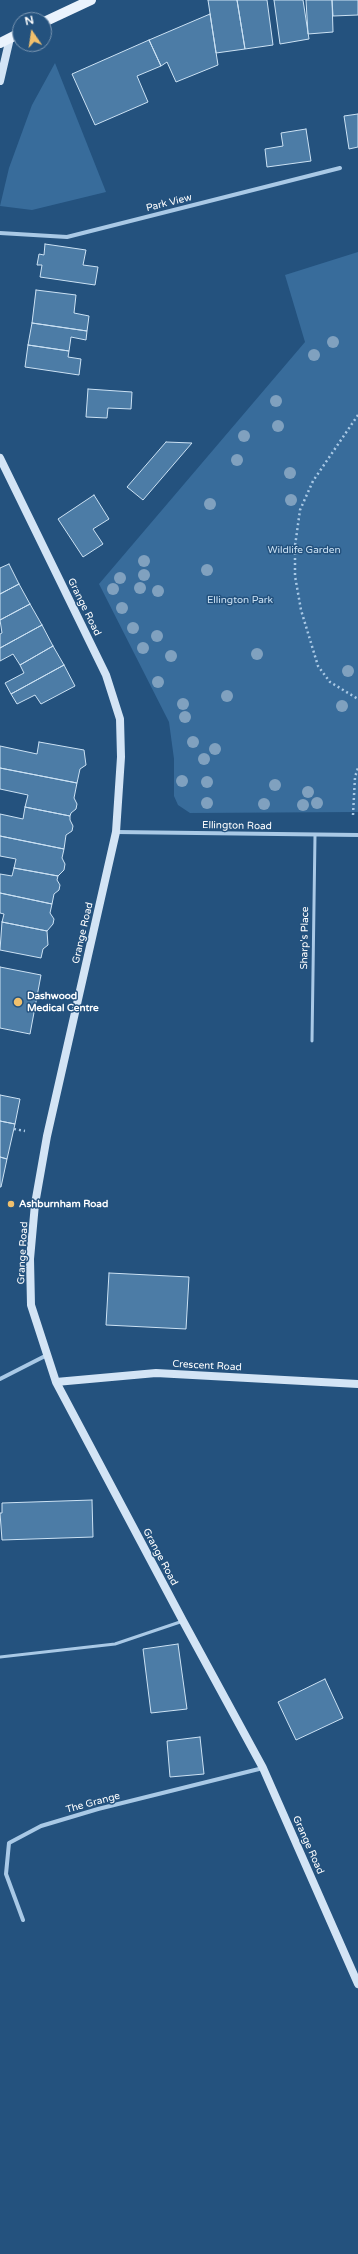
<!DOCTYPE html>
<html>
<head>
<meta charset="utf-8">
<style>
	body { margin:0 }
	#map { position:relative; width:358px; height:2254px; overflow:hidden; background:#24527e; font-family:"Varela Round",sans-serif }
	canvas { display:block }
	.north { position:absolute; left:12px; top:12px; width:40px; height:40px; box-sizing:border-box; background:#24527e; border:1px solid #7c97b2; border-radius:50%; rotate:347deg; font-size:11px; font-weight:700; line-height:16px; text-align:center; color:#fff }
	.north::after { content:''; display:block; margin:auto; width:14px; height:18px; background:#f0c06d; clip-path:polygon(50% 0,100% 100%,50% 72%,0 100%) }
</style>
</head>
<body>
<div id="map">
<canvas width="358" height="2254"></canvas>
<div class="north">N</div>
</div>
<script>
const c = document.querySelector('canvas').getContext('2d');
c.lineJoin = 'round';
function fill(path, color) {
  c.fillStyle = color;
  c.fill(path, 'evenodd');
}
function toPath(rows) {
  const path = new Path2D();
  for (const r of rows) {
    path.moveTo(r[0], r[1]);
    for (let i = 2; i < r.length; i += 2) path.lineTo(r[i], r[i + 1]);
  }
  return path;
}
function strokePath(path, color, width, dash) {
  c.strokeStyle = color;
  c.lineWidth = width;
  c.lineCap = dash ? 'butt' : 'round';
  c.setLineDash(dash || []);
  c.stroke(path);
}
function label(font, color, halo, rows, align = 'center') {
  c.font = font + ' "Varela Round",sans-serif';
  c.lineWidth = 3;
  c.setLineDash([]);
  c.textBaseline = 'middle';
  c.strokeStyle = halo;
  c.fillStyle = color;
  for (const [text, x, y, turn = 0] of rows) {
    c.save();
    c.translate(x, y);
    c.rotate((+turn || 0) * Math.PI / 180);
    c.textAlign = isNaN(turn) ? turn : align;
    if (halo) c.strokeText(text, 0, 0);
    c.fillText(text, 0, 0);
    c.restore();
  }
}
fill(toPath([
	[55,63,106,192,32,210,0,206,9,168,32,105],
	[358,252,358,812,190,813,178,805,174,796,174,759,169,722,99,584,305,342,285,275]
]), '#386c9b');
const building = toPath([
	[208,0,237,0,245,49,216,53,208,0],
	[237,0,267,0,273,45,245,49,237,0],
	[274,0,303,0,309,39,280,44,274,0],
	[306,0,332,0,333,32,308,34,306,0],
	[332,0,358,0,358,15,333,16,332,0],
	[210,14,218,65,176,82,167,62,161,66,149,40,210,14],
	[149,40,161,66,137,76,148,102,95,125,72,74,149,40],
	[358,114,358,147,349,149,344,116,358,114],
	[306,129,311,161,267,167,265,149,283,146,281,133,306,129],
	[45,244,86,250,83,265,98,267,95,285,40,277,42,265,37,265,39,254,44,255,45,244],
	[36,290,76,295,74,313,89,316,87,331,32,323,36,290],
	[32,323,87,331,86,340,71,337,69,351,28,345,32,323],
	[28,345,69,351,68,357,81,359,79,375,25,367,28,345],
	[88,389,132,392,131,409,108,408,107,418,86,417,88,389],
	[166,442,192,443,143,500,127,487,166,442],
	[94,495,109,519,93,529,103,544,83,557,58,519,94,495],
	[9,564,19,584,0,594,0,568,9,564],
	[19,584,30,604,0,620,0,594,19,584],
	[30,604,42,625,0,648,0,634,2,633,0,620,30,604],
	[42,625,53,646,20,665,13,654,0,661,0,648,42,625],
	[53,646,64,665,11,694,5,683,24,673,20,665,53,646],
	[64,665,75,686,41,704,35,695,17,704,11,694,64,665],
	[39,742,84,750,86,765,80,769,77,783,0,768,0,746,37,754,39,742],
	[0,768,77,783,74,798,77,804,76,809,71,813,70,816,25,807,28,795,0,789,0,768],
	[25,807,70,816,70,820,73,826,72,831,66,835,64,849,0,836,0,814,23,819,25,807],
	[0,836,64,849,62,858,65,864,64,870,58,876,14,868,16,859,0,856,0,836],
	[14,868,58,876,57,880,60,885,59,890,54,894,52,904,0,893,0,874,12,876,14,868],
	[0,893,52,904,50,913,54,919,53,924,47,931,2,922,4,914,0,913,0,893],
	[2,922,47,931,48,945,43,949,41,958,0,950,2,922],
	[0,967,41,975,30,1034,0,1028,0,967],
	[0,1095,20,1099,15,1124,0,1121,0,1095],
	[0,1121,15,1124,7,1159,0,1157,0,1121],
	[0,1157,7,1159,1,1187,0,1187,0,1157],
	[109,1273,189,1277,186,1329,106,1325,109,1273],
	[92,1500,93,1537,2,1540,0,1513,2,1513,2,1503,92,1500],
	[178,1644,187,1709,151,1713,143,1649,178,1644],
	[325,1679,343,1718,296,1740,278,1702,325,1679],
	[200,1737,204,1774,170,1777,167,1741,200,1737]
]);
fill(building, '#4c7ca6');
strokePath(building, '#cce2f4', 1);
strokePath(toPath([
	[358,415,313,481,300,510,295,546,295,576,301,610,318,666,330,682,358,699],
	[353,815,355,777,358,768],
	[14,1129,25,1131]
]), '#a9c9e6', 2.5, [2, 3]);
strokePath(toPath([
	[312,1041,315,835],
	[0,1657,115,1644,183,1621]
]), '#a9c9e6', 3);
strokePath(toPath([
	[0,233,67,237,340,168],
	[116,832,358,835],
	[0,1379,47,1355],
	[23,1920,6,1874,9,1843,41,1826,98,1809,263,1768]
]), '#a9c9e6', 4);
strokePath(toPath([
	[0,81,10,38],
	[0,458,106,675,120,719,121,757,116,832,47,1136,35,1204,30,1259,31,1305,56,1382,183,1621,263,1768,358,1984],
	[56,1382,156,1373,358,1384]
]), '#d3e4f5', 8);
strokePath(toPath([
	[44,22,91,0],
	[0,43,20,33]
]), '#eaf3fd', 10);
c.fillStyle = '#80a1bf';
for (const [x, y] of [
	[333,342],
	[314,355],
	[276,401],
	[278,426],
	[244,436],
	[237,460],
	[290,473],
	[291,500],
	[210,504],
	[144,561],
	[207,570],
	[144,575],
	[120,578],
	[140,588],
	[113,589],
	[158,591],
	[122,608],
	[133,628],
	[157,636],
	[143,648],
	[257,654],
	[171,656],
	[348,671],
	[158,682],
	[227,696],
	[183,704],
	[342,706],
	[185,717],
	[193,742],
	[215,749],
	[204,759],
	[182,781],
	[207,782],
	[275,785],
	[308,792],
	[207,803],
	[317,803],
	[264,804],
	[303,805]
]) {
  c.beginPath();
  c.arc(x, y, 6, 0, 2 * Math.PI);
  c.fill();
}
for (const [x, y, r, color] of [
	[18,1002,5,"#f0c06d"],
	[11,1204,4,"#f0c06d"]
]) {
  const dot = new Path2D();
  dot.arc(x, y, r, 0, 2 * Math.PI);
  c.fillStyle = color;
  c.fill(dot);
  strokePath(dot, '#24527e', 1.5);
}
label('10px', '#fff', '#24527e', [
	["Park View",169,203,-14],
	["Grange Road",84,607,64],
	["Ellington Road",237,826,1],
	["Grange Road",83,933,-77],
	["Sharp's Place",305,938,-89],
	["Grange Road",23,1253,-87],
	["Crescent Road",207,1366,3],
	["Grange Road",160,1557,62],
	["The Grange",93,1803,-15],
	["Grange Road",308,1845,66]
]);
label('10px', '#cce2f4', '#24527e', [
	["Wildlife Garden",304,550],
	["Ellington Park",240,600]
]);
label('bold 10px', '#fff', '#24527e', [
	["Dashwood",27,996],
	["Medical Centre",27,1008],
	["Ashburnham Road",19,1204]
], 'left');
</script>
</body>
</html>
